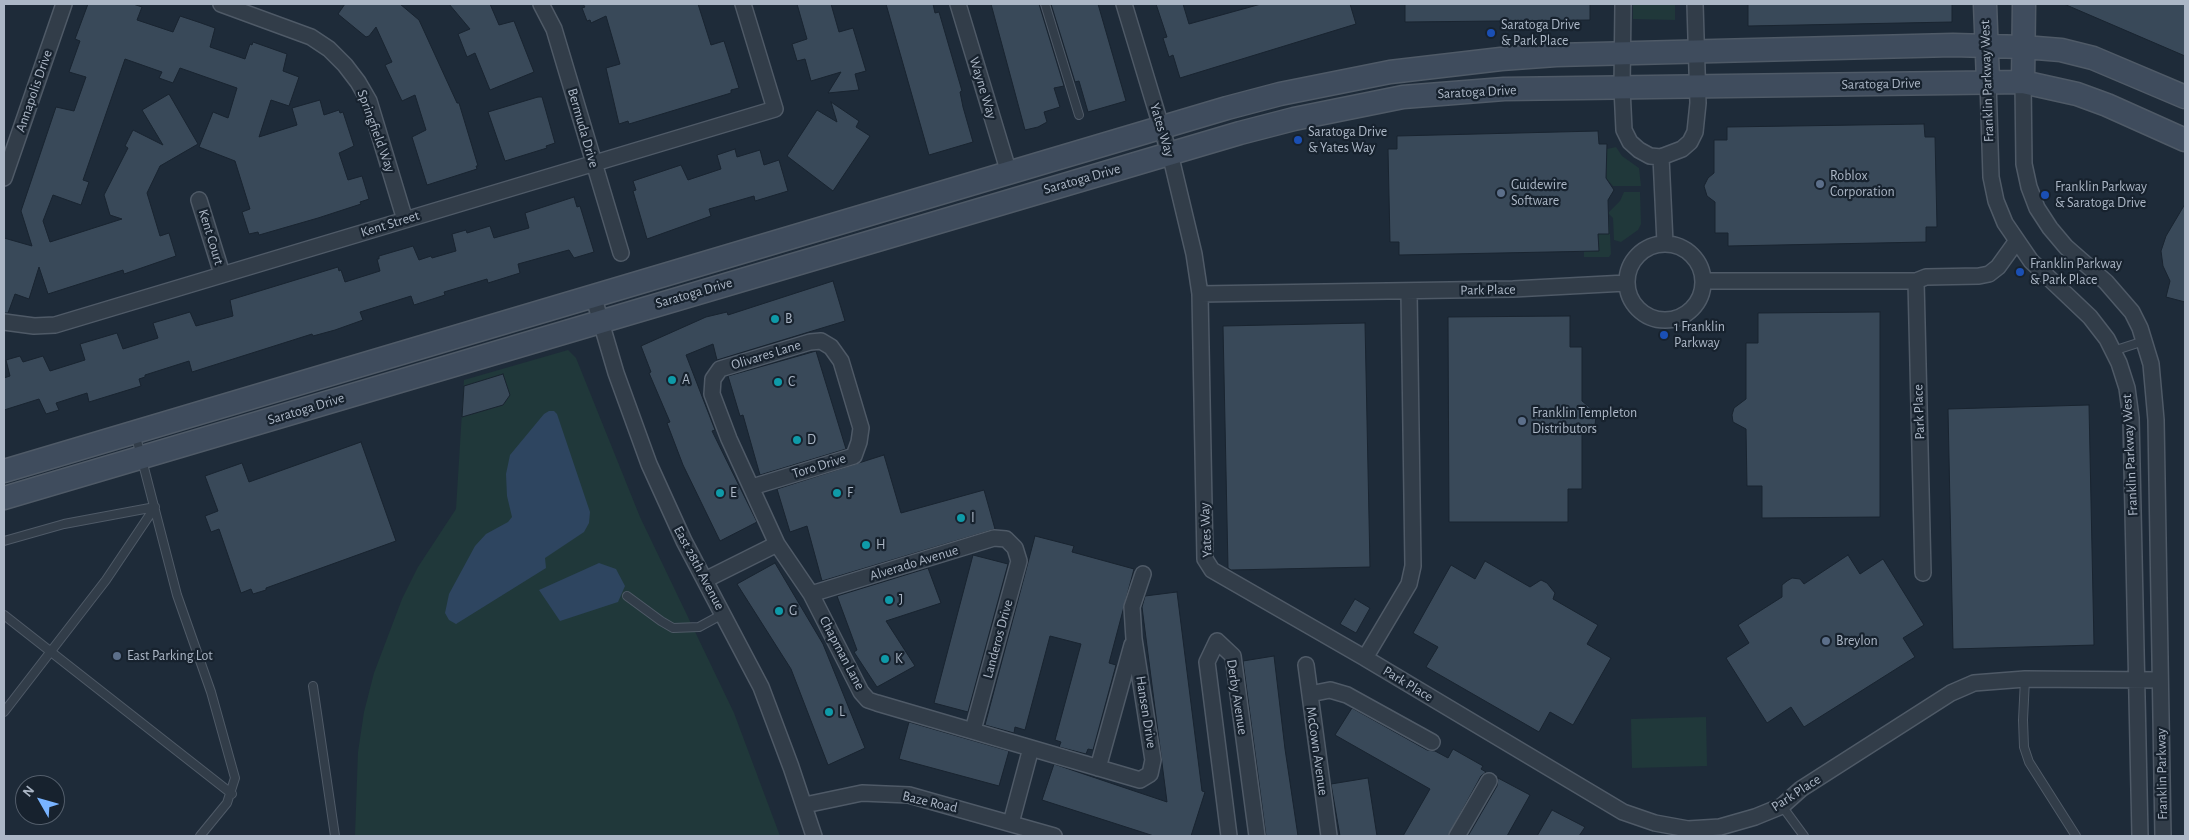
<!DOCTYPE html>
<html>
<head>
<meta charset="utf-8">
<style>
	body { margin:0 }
	#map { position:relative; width:2189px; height:840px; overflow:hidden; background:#1e2b39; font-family:"Alegreya Sans",sans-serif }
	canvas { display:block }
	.frame { position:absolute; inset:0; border:5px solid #acb7c6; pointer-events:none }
	.north { position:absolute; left:15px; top:775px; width:50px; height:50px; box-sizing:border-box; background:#17222e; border:1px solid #535e6b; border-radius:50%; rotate:308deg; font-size:14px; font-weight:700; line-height:20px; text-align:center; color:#acb7c6 }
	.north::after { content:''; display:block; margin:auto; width:18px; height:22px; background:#78b3ff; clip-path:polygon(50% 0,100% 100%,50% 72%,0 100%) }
</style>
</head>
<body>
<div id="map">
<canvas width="2189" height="840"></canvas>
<div class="frame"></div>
<div class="north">N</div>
</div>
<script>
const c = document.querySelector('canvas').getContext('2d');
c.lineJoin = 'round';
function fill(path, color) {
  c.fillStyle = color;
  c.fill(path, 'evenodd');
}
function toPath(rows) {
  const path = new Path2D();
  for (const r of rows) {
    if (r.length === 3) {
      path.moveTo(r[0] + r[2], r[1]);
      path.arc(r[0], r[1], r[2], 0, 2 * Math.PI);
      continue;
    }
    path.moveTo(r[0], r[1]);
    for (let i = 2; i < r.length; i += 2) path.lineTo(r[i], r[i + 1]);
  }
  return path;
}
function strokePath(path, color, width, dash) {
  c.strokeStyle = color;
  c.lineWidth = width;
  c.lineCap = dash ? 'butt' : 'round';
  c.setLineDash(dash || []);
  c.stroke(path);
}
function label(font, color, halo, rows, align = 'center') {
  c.font = font + ' "Alegreya Sans",sans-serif';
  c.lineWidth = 4.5;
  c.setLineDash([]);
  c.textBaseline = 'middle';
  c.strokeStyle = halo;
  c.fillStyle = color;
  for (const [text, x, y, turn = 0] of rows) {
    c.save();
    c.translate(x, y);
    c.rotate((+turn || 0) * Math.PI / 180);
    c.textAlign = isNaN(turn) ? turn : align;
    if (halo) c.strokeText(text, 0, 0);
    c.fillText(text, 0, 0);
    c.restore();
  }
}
fill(toPath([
	[1633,4,1675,4,1675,20,1633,19],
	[1616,147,1622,156,1639,168,1641,186,1613,186,1606,178,1607,149],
	[1624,192,1640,192,1641,224,1638,230,1621,242,1614,240,1613,218,1608,213,1620,201],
	[1609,215,1611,254,1609,257,1584,257,1584,251,1599,251,1598,234,1609,234],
	[568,350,576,358,640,517,734,713,780,836,355,836,358,752,364,712,374,673,402,599,418,567,456,509,464,380],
	[1706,717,1707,766,1632,768,1631,719]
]), '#20383a');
fill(toPath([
	[549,411,554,411,557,414,590,512,589,523,584,532,545,558,546,568,456,624,449,620,445,613,449,594,475,546,486,534,508,522,512,517,507,496,506,474,510,455,544,414],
	[599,563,616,569,625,586,618,602,560,621,539,590]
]), '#2e4560');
const building = toPath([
	[88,4,133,4,142,7,137,20,173,32,180,16,201,23,215,28,210,47,245,59,250,44,252,45,253,42,287,54,283,71,299,77,289,106,271,100,259,137,297,125,292,108,320,100,324,115,339,110,340,113,343,112,354,146,339,153,348,180,362,176,369,199,360,202,361,204,318,218,259,235,258,232,249,234,242,212,250,209,235,161,199,147,213,112,228,118,237,88,180,68,173,83,159,78,162,72,125,59,83,180,89,182,81,205,53,195,43,221,50,242,122,219,110,215,104,195,128,148,125,146,133,130,163,145,142,110,169,94,198,144,160,166,147,193,160,236,169,233,176,256,124,274,123,270,48,294,39,267,29,299,15,294,8,313,4,313,4,238,32,246,21,211,56,107,74,111,86,77,69,72,80,41,75,39,88,4],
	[345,4,400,4,419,20,457,103,459,103,478,166,476,166,477,169,427,185,412,137,426,130,415,95,402,101,385,65,392,62,376,27,369,36,366,37,338,14,345,4],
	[449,4,490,4,499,25,514,21,534,72,490,90,475,53,467,57,458,34,470,29,449,4],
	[583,4,698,4,711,45,724,41,739,88,731,90,731,93,629,124,628,121,619,124,606,68,620,64,606,16,591,23,590,20,587,21,582,8,585,7,583,4],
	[797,4,831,4,839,32,853,28,866,71,855,74,859,90,828,93,841,72,811,81,805,59,797,61,792,44,807,39,797,4],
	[886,4,933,4,935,13,939,12,962,91,960,92,963,107,973,142,929,155,886,4],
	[991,4,1039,4,1064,86,1054,88,1060,107,1044,112,1047,122,1038,127,1025,130,991,4],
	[1051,4,1098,4,1126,101,1088,112,1079,81,1075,82,1051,4],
	[1156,4,1183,4,1189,24,1261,4,1350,4,1356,24,1180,78,1173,55,1169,57,1163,38,1167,37,1156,4],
	[1405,4,1590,4,1590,20,1405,22,1405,4],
	[1748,4,1952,4,1952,22,1748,26,1748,4],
	[2064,4,2185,4,2185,56,2064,4],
	[538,97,542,97,555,143,546,146,547,148,505,161,488,112,538,97],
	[831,102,859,121,856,127,870,136,833,191,787,156,817,110,837,122,831,102],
	[1924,124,1925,137,1935,137,1937,227,1926,227,1926,242,1728,246,1728,233,1715,233,1715,202,1707,196,1704,186,1708,178,1714,173,1714,140,1727,140,1727,127,1924,124],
	[1598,131,1599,144,1607,144,1606,178,1614,190,1608,200,1609,234,1598,234,1599,251,1399,255,1399,242,1390,242,1388,149,1397,149,1397,136,1598,131],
	[735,149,737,157,760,150,764,165,779,160,788,191,755,201,754,196,709,209,711,216,647,239,633,191,636,190,633,181,681,165,688,180,721,169,717,155,735,149],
	[574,197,577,207,580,206,594,252,574,258,569,250,565,251,518,264,520,273,488,283,487,279,444,292,445,295,414,305,411,296,360,312,363,320,335,330,313,336,312,334,192,372,189,361,145,375,145,377,139,379,141,386,89,402,87,393,56,403,59,410,46,414,39,399,4,410,4,378,10,376,6,360,20,356,23,362,43,356,50,371,85,360,80,344,117,333,123,349,158,338,153,323,190,312,196,326,233,316,230,300,338,267,339,271,341,270,345,282,380,271,377,259,379,259,379,256,413,246,419,260,431,256,432,258,456,251,452,234,466,230,467,233,490,226,494,238,529,228,525,213,574,197],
	[2185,204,2185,302,2166,297,2170,281,2163,266,2161,251,2166,236,2185,204],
	[833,281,845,321,717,360,713,344,686,355,715,430,712,431,757,522,720,541,683,465,667,423,670,422,649,373,651,372,641,346,706,317,727,312,728,315,833,281],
	[1880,312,1880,517,1762,518,1762,486,1747,486,1746,429,1733,422,1732,415,1734,408,1746,399,1746,343,1758,343,1758,313,1880,312],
	[1570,316,1570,347,1582,347,1582,401,1593,410,1596,417,1595,425,1590,431,1582,432,1582,489,1568,489,1568,522,1449,522,1448,317,1570,316],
	[1365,323,1370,567,1231,570,1228,568,1223,326,1365,323],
	[816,351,846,449,760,475,743,415,740,416,728,376,816,351],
	[503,374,510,395,503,405,462,417,464,386,503,374],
	[2089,405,2094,645,1953,649,1948,409,2089,405],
	[361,442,396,541,266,588,266,590,253,594,251,589,241,593,219,529,211,532,205,516,218,511,205,476,242,463,249,482,361,442],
	[884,455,901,513,984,490,995,529,822,581,807,526,790,532,777,489,884,455],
	[1035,536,1074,546,1072,552,1134,569,1109,663,1116,665,1093,750,1088,749,1086,754,1059,747,1061,742,1055,740,1081,644,1050,636,1025,730,1015,727,1014,733,985,725,1035,536],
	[973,555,1008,564,968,712,934,703,973,555],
	[1848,555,1860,574,1883,559,1924,625,1903,638,1915,657,1804,727,1791,707,1767,723,1726,658,1749,643,1738,625,1782,597,1782,585,1787,581,1792,578,1800,579,1804,584,1848,555],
	[1485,561,1530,587,1541,580,1547,583,1555,593,1553,599,1598,625,1587,644,1611,658,1573,725,1550,712,1539,732,1426,667,1438,647,1413,633,1451,565,1475,579,1485,561],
	[775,563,823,644,865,748,828,765,791,669,737,584,775,563],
	[928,568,941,603,886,621,915,666,877,687,854,652,857,650,837,596,928,568],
	[1177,592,1202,791,1205,792,1191,836,1154,836,1042,800,1054,764,1167,802,1142,607,1145,596,1177,592],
	[1355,599,1370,608,1356,633,1340,624,1355,599],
	[1274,656,1285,749,1298,836,1266,836,1243,661,1274,656],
	[1352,708,1427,750,1435,751,1448,758,1453,749,1483,766,1481,769,1486,772,1481,776,1448,836,1403,836,1430,789,1335,735,1352,708],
	[909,722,1009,751,999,786,899,759,909,722],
	[1368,778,1377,836,1340,836,1331,784,1368,778],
	[1498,778,1530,795,1507,836,1468,836,1497,786,1498,778],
	[1552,810,1585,827,1579,836,1537,836,1552,810]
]);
fill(building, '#394959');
strokePath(building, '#192430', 1);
const lane = toPath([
	[1045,4,1079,115],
	[2113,351,2144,341],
	[135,433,177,595,211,692,235,778,227,803,200,836],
	[4,541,64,524,155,507],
	[627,596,661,621,673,628,699,627,723,614],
	[4,615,232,794],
	[2025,679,2023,720,2024,747,2029,762,2076,836],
	[313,686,335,836],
	[4,712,106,580,155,507],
	[1782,806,1804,836]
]);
const street = toPath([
	[221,4,311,37,329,49,345,65,358,82,369,101,405,220],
	[541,4,554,29,621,253],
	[958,4,1009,173],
	[1124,4,1173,166,1194,254,1200,294,1205,559,1212,570,1365,658,1409,584,1413,566,1409,292],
	[1623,4,1622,88,1624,130,1630,142,1639,150,1650,156,1661,157,1682,149,1690,142,1695,132,1698,103,1695,4],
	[1988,81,1991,177,1996,201,2005,223,2031,261,2090,317,2107,339,2119,363,2127,388,2131,418,2140,836],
	[2023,82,2024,164,2029,187,2037,208,2050,228,2066,247,2106,282,2132,312,2140,328,2151,364,2156,420,2163,836],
	[1661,157,1665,243],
	[4,178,64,4],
	[199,200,222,274],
	[1665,282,38],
	[1703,281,1916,281,1926,277,1979,276,1989,274,1998,267,2016,242],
	[1916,281,1923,573],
	[1200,294,1513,289,1626,283],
	[593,295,616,373,649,464,684,541,761,687,791,767,814,836],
	[4,322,34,326,55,325,775,109,743,4],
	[752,487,854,456,859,442,861,428,841,361,831,347,821,341,810,342,720,369,713,379,712,394,729,439,777,544,811,594,861,692,868,700,877,703,1140,780,1150,774,1153,760,1134,639,1132,607,1143,574],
	[705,580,777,544],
	[811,594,994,538,1006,539,1015,548,1019,561,973,730],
	[1365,658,1623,812,1655,823,1688,829,1720,827,1755,817,1782,806,1801,789,1951,693,1974,683,2025,679,2160,680],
	[1306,665,1329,836],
	[1310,694,1330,690,1347,695,1432,742],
	[1098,768,1132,645],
	[805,805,862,793,909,795,1054,836],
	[1011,823,1031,748],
	[1229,836,1207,662,1217,641,1233,656,1257,836],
	[1457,836,1489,781]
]);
const secondary = toPath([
	[1985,4,1988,81],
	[2023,82,2024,4],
	[4,471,1227,108,1280,94,1390,72,1501,59,1556,55,1953,45,2024,47,2061,50,2093,58,2185,97],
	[4,498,1240,133,1294,119,1403,97,1504,89,2023,82,2077,94,2107,105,2185,140]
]);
strokePath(lane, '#4f5a67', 10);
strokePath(street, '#4f5a67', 18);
strokePath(secondary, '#4f5a67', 25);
strokePath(lane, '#323d49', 8);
strokePath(street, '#323d49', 15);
strokePath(secondary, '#3f4c5d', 22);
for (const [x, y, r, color] of [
	[1491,33,5,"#1a4fb4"],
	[1298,140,5,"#1a4fb4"],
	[1820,184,5,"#5c6f8a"],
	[1501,193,5,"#5c6f8a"],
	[2045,195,5,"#1a4fb4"],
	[2020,272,5,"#1a4fb4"],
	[775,319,5,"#0f9aa8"],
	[1664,335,5,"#1a4fb4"],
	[672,380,5,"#0f9aa8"],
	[778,382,5,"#0f9aa8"],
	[1522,421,5,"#5c6f8a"],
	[797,440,5,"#0f9aa8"],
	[720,493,5,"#0f9aa8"],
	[837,493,5,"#0f9aa8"],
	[961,518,5,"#0f9aa8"],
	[866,545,5,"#0f9aa8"],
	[889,600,5,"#0f9aa8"],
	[779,611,5,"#0f9aa8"],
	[1826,641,5,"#5c6f8a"],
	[117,656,5,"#5c6f8a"],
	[885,659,5,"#0f9aa8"],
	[829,712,5,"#0f9aa8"]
]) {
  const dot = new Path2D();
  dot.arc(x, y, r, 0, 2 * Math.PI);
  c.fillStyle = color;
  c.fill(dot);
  strokePath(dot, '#17222e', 2);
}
label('14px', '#acb7c6', '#17222e', [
	["Saratoga Drive",1501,25],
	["& Park Place",1501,41],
	["Saratoga Drive",1308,132],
	["& Yates Way",1308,148],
	["Roblox",1830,176],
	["Corporation",1830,192],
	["Guidewire",1511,185],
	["Software",1511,201],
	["Franklin Parkway",2055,187],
	["& Saratoga Drive",2055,203],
	["Franklin Parkway",2030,264],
	["& Park Place",2030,280],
	["B",785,319],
	["1 Franklin",1674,327],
	["Parkway",1674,343],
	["A",682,380],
	["C",788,382],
	["Franklin Templeton",1532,413],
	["Distributors",1532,429],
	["D",807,440],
	["E",730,493],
	["F",847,493],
	["I",971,518],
	["H",876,545],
	["J",899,600],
	["G",789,611],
	["Breylon",1836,641],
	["East Parking Lot",127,656],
	["K",895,659],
	["L",839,712]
], 'left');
label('14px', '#acb7c6', '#17222e', [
	["Franklin Parkway West",1987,81,-92],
	["Saratoga Drive",1881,84,-1],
	["Wayne Way",983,88,73],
	["Annapolis Drive",34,91,-71],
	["Saratoga Drive",1477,92,-3],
	["Bermuda Drive",583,128,74],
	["Yates Way",1162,130,73],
	["Springfield Way",376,131,70],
	["Saratoga Drive",1082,179,-16],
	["Kent Street",390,224,-17],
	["Kent Court",211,237,73],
	["Park Place",1488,290,-1],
	["Saratoga Drive",694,293,-16],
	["Olivares Lane",766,355,-17],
	["Saratoga Drive",306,409,-17],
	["Park Place",1919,412,-92],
	["Franklin Parkway West",2130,455,-93],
	["Toro Drive",819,466,-17],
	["Yates Way",1206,530,-93],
	["Alverado Avenue",914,563,-17],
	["East 28th Avenue",699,568,62],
	["Landeros Drive",998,639,-75],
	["Chapman Lane",842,653,62],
	["Park Place",1408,684,31],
	["Derby Avenue",1237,697,81],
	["Hansen Drive",1146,712,81],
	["McCown Avenue",1317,751,82],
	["Franklin Parkway",2162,774,-91],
	["Park Place",1796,793,-33],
	["Baze Road",930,802,13]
]);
</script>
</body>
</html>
